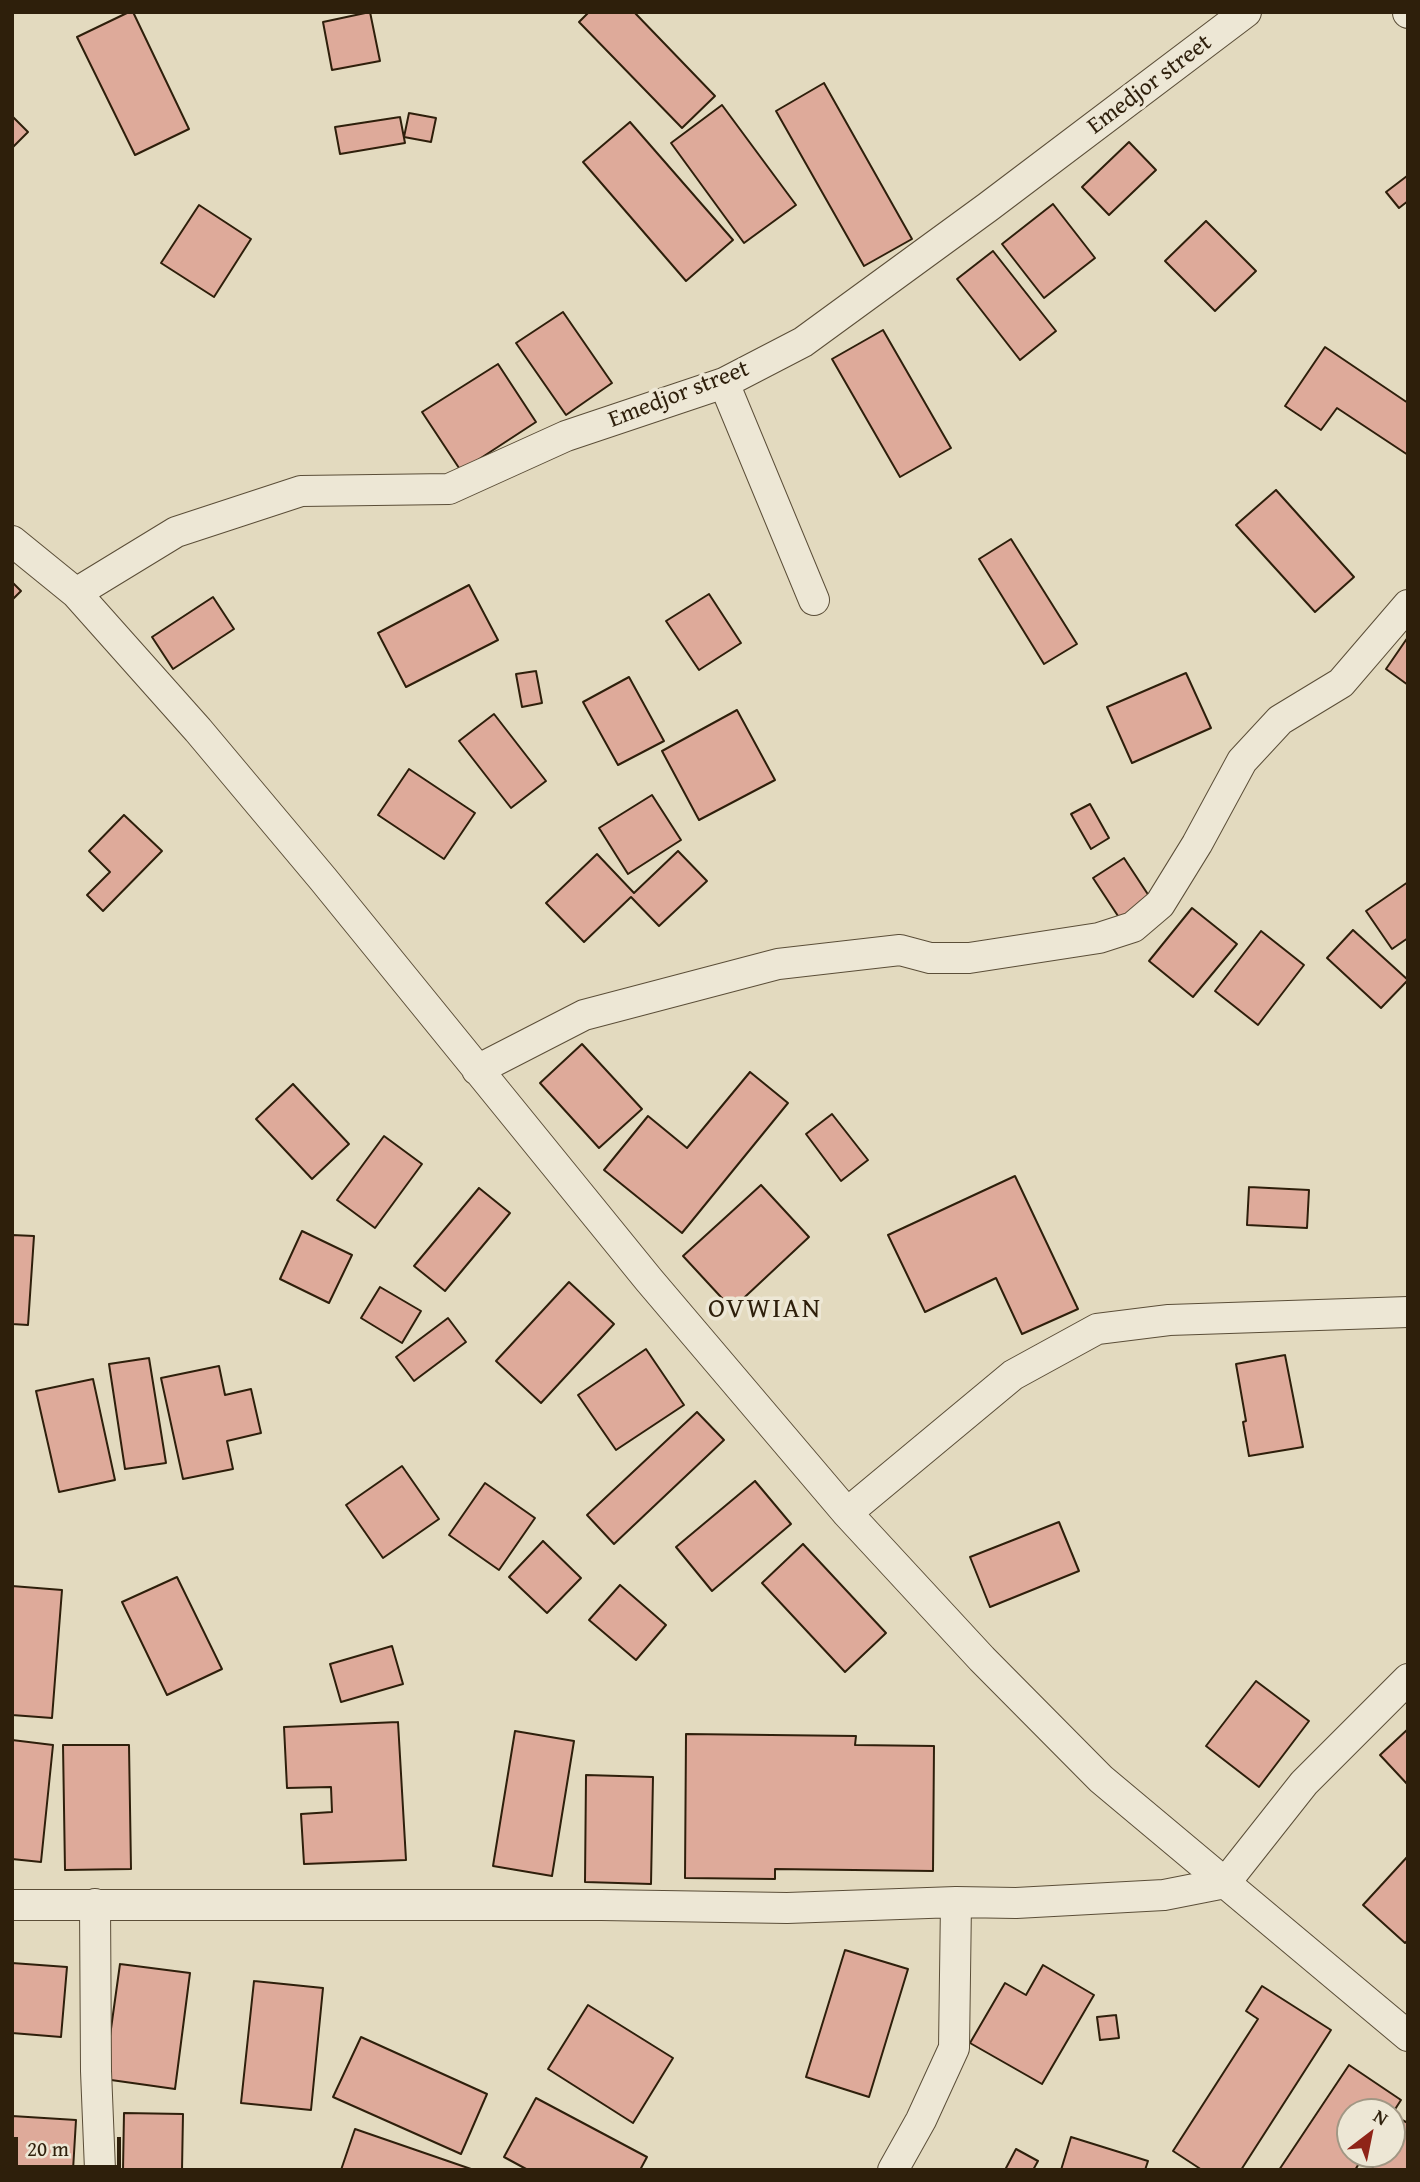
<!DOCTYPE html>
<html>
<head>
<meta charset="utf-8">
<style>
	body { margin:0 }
	#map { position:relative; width:1420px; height:2182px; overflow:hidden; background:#e3dabf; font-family:"Gentium Book Plus",serif }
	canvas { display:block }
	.frame { position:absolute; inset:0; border:14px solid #2e1f0b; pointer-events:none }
	.north { position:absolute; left:1336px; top:2098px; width:70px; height:70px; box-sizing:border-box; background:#ede7d5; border:2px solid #a19784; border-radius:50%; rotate:32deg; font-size:19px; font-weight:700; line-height:28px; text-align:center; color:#2e1f0b }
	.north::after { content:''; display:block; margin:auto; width:24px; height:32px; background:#8f2418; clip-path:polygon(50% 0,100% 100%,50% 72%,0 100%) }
	.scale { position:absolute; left:14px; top:2137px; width:107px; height:32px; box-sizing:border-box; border:4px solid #2e1f0b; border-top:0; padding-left:9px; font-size:21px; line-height:24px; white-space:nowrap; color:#2e1f0b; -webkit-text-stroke:5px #ede7d5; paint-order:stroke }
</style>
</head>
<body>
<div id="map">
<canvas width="1420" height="2182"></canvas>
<div class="frame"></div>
<div class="north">N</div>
<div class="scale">20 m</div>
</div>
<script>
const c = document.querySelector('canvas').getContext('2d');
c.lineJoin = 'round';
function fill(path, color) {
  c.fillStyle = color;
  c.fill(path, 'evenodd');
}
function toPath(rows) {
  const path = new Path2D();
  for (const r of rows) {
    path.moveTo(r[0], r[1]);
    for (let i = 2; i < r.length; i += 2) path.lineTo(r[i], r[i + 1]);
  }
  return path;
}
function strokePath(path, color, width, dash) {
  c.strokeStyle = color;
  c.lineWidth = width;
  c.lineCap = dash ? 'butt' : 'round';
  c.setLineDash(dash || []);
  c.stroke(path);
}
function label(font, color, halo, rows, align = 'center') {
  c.font = font + ' "Gentium Book Plus",serif';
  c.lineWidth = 7;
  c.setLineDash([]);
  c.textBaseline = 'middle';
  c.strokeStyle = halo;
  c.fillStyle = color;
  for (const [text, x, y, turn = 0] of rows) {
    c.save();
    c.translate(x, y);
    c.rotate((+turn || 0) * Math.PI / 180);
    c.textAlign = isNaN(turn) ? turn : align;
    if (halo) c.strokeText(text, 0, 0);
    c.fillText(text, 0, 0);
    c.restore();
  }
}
const building = toPath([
	[129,12,133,12,189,129,135,155,77,37,129,12],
	[370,12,380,61,332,70,323,22,370,12],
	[589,12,634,12,715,96,682,128,579,22,589,12],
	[824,83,912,239,864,266,776,111,824,83],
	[722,105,796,205,744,243,671,143,722,105],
	[409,113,436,118,431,142,404,137,409,113],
	[12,116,28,132,12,148,12,116],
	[400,117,405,143,340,154,335,127,400,117],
	[630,122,733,240,686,281,583,162,630,122],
	[1129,142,1156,170,1109,215,1082,187,1129,142],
	[1407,176,1408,201,1399,208,1386,192,1407,176],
	[1053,204,1095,258,1044,298,1002,244,1053,204],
	[199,205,251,239,214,297,161,263,199,205],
	[1206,221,1256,271,1215,311,1165,261,1206,221],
	[993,251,1056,331,1020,360,957,279,993,251],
	[563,312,612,383,566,415,516,343,563,312],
	[883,330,951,448,900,477,832,359,883,330],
	[1325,347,1408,403,1408,455,1337,408,1321,430,1285,406,1325,347],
	[498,364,536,422,461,471,422,412,498,364],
	[1276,490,1354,577,1315,612,1236,525,1276,490],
	[1011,539,1077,644,1044,664,979,559,1011,539],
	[12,582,21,591,12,600,12,582],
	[469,585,498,640,406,687,378,633,469,585],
	[709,594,741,643,699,670,666,621,709,594],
	[213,597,234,629,173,669,152,637,213,597],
	[1408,637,1408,685,1386,669,1408,637],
	[536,671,542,703,522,707,516,674,536,671],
	[1186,673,1211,728,1132,763,1107,707,1186,673],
	[629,677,664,741,618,765,583,702,629,677],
	[737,710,775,780,699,820,662,751,737,710],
	[494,714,546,781,511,808,459,741,494,714],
	[409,769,475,813,444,859,378,815,409,769],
	[652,795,681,840,628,874,599,828,652,795],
	[1090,804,1109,838,1091,849,1071,814,1090,804],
	[124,815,162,851,103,911,87,895,110,872,89,851,124,815],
	[678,851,707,881,659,926,631,897,584,942,546,903,597,854,634,893,678,851],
	[1124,858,1151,899,1120,919,1093,878,1124,858],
	[1408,882,1408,938,1392,949,1366,911,1408,882],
	[1192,908,1237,944,1193,997,1149,961,1192,908],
	[1353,930,1408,980,1381,1008,1327,958,1353,930],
	[1261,931,1304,965,1258,1025,1215,991,1261,931],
	[582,1044,642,1109,599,1148,540,1083,582,1044],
	[750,1072,788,1103,682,1233,604,1170,648,1116,687,1148,750,1072],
	[293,1084,349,1144,312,1179,256,1119,293,1084],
	[832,1114,868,1160,841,1181,806,1134,832,1114],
	[384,1136,422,1164,375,1228,337,1200,384,1136],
	[1015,1176,1078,1309,1022,1334,996,1278,925,1312,888,1235,1015,1176],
	[761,1185,809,1237,732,1309,683,1256,761,1185],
	[1249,1187,1309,1190,1307,1228,1247,1225,1249,1187],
	[479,1188,510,1213,445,1291,414,1266,479,1188],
	[302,1231,352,1255,329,1303,280,1279,302,1231],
	[12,1235,34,1236,28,1325,12,1324,12,1235],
	[569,1282,614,1324,541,1403,496,1361,569,1282],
	[380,1287,421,1311,402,1343,361,1318,380,1287],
	[448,1318,466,1342,414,1381,396,1357,448,1318],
	[646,1349,684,1405,616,1450,578,1395,646,1349],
	[1285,1355,1303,1447,1249,1456,1243,1422,1246,1421,1236,1364,1285,1355],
	[149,1358,166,1463,125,1469,109,1364,149,1358],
	[219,1366,225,1395,251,1389,261,1433,227,1441,233,1469,183,1479,161,1378,219,1366],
	[93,1379,115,1480,59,1492,36,1391,93,1379],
	[697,1412,724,1440,614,1544,587,1515,697,1412],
	[402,1466,439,1519,383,1558,346,1505,402,1466],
	[755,1481,791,1524,712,1591,676,1547,755,1481],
	[485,1483,535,1518,499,1570,449,1535,485,1483],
	[1059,1522,1079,1571,990,1607,970,1557,1059,1522],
	[543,1541,581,1578,547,1613,509,1577,543,1541],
	[803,1544,886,1633,845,1672,762,1583,803,1544],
	[177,1577,222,1669,167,1695,122,1602,177,1577],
	[620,1585,666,1625,636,1660,589,1620,620,1585],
	[12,1586,62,1590,52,1718,12,1715,12,1586],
	[392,1646,403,1684,341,1702,330,1664,392,1646],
	[1256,1681,1309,1721,1259,1787,1206,1746,1256,1681],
	[398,1722,406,1860,304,1864,301,1814,332,1812,331,1787,287,1788,284,1727,398,1722],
	[1408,1729,1408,1785,1380,1755,1408,1729],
	[515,1731,574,1741,552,1876,493,1866,515,1731],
	[686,1734,856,1736,855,1745,934,1746,933,1871,775,1869,775,1879,685,1878,686,1734],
	[12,1740,53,1745,41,1862,12,1859,12,1740],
	[63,1745,129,1745,131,1869,65,1870,63,1745],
	[586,1775,653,1777,651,1884,585,1882,586,1775],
	[1408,1856,1408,1940,1405,1943,1363,1905,1408,1856],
	[845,1950,908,1969,869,2097,806,2077,845,1950],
	[12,1963,67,1967,61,2037,12,2033,12,1963],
	[120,1964,190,1973,175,2089,104,2079,120,1964],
	[1043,1965,1094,1995,1042,2084,970,2043,1005,1983,1026,1995,1043,1965],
	[254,1981,323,1988,311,2110,241,2103,254,1981],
	[1262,1986,1331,2030,1241,2170,1202,2170,1173,2151,1258,2019,1246,2011,1262,1986],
	[588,2005,673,2058,633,2123,548,2069,588,2005],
	[1116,2015,1119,2038,1100,2040,1097,2017,1116,2015],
	[361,2037,487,2094,461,2154,333,2097,361,2037],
	[1349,2065,1401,2100,1392,2114,1392,2112,1350,2112,1350,2154,1365,2154,1355,2170,1279,2170,1349,2065],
	[536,2098,647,2157,640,2170,528,2170,504,2157,536,2098],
	[124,2113,183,2114,182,2170,123,2170,124,2113],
	[12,2116,76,2120,73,2170,12,2170,12,2116],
	[1400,2119,1408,2123,1408,2170,1371,2170,1380,2154,1392,2154,1392,2133,1400,2119],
	[355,2129,471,2169,471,2170,341,2170,355,2129],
	[1071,2137,1148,2161,1145,2170,1061,2170,1071,2137],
	[1016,2149,1038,2161,1033,2170,1005,2170,1016,2149]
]);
fill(building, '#deaa9a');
strokePath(building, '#2e1f0b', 2);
const minor = toPath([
	[1408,12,1408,13],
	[724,383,814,600],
	[12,541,76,593,198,730,323,879,649,1280,847,1513,982,1659,1101,1779,1408,2036],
	[76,593,176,532,301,491,449,489,566,436,724,383,803,342,988,207,1246,12],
	[477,1070,584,1015,778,964,900,950,930,958,969,958,1099,938,1133,927,1160,904,1197,844,1242,761,1280,720,1341,683,1408,605],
	[847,1513,1013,1375,1097,1329,1169,1320,1408,1312],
	[95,1904,96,2071,100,2170],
	[12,1905,601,1905,787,1908,956,1902,1016,1903,1164,1895,1225,1883,1304,1783,1408,1679],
	[893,2170,921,2120,954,2048,956,1902]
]);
strokePath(minor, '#5b4e38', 32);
strokePath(minor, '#ede7d5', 30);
label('24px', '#2e1f0b', '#ede7d5', [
	["Emedjor street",1150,85,-37],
	["Emedjor street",679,395,-21]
]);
c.letterSpacing = '2px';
label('28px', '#2e1f0b', '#ede7d5', [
	["OVWIAN",765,1310]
]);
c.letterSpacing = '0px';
</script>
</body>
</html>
